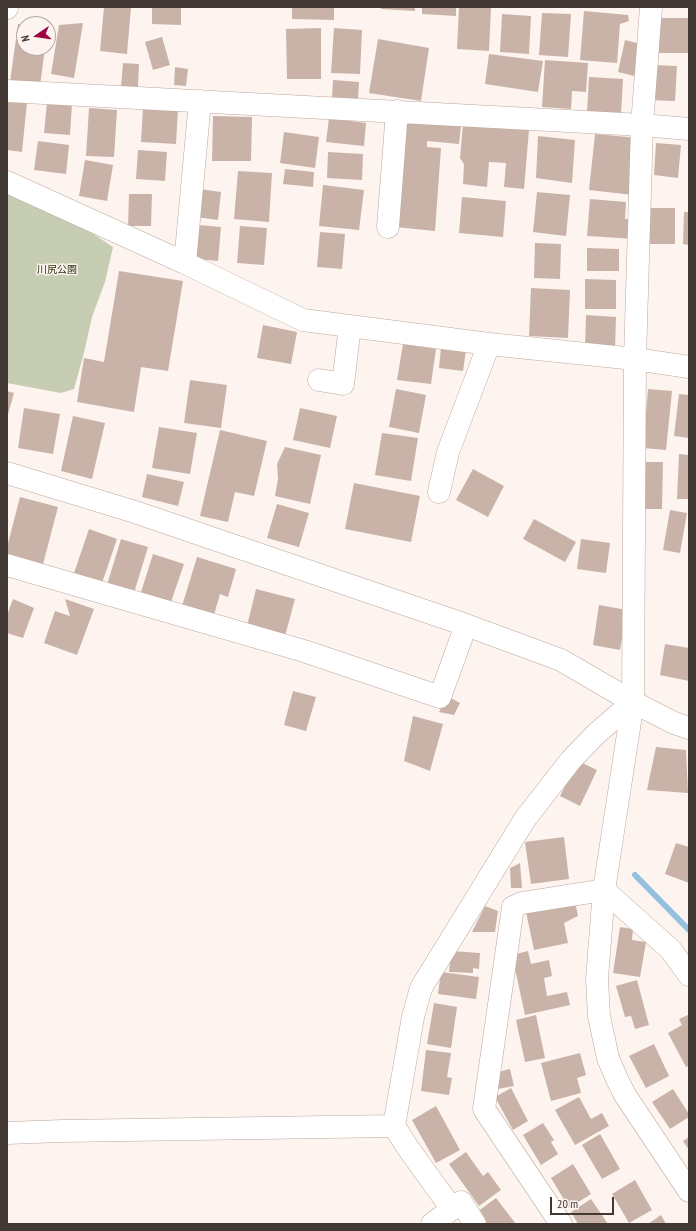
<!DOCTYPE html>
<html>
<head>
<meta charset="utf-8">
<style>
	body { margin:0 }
	#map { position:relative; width:696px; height:1231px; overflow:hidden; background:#fdf4ef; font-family:"PT Sans Narrow",sans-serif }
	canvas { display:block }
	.frame { position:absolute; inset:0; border:8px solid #413833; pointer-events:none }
	.north { position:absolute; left:16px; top:16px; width:40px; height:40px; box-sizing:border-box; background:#fdf4ef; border:1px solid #b2a9a4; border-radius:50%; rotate:257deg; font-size:11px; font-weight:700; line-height:16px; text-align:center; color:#413833 }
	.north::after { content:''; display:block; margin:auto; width:14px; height:18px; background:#a00342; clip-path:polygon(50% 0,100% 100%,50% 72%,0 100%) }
	.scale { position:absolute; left:550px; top:1197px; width:64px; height:18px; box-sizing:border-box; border:2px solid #413833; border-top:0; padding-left:5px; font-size:12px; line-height:14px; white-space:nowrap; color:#413833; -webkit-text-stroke:3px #fdf4ef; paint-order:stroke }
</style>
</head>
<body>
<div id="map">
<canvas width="696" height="1231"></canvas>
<div class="frame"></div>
<div class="north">N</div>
<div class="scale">20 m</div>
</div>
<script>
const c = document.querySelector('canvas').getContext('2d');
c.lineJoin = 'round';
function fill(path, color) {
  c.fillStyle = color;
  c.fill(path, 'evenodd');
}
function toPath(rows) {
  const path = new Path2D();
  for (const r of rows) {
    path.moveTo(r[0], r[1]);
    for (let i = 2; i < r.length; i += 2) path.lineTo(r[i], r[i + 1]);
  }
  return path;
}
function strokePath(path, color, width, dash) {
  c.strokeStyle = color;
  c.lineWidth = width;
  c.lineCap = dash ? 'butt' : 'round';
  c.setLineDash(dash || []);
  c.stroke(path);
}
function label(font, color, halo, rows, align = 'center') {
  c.font = font + ' "PT Sans Narrow","Noto Sans JP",sans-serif';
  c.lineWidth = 3;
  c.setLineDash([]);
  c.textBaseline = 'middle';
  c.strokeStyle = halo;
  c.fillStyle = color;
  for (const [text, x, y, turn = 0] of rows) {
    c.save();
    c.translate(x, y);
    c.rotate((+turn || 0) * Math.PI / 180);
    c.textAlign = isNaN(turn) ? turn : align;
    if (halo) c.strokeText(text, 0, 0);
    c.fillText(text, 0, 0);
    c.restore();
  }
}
fill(toPath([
	[7,194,39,198,113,247,105,282,92,317,84,353,74,389,61,393,7,383]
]), '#c6cdb2');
strokePath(toPath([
	[635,875,689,930]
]), '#94c2de', 6);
fill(toPath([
	[104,7,131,7,127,54,100,51],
	[152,7,181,7,181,25,152,24],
	[292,7,334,7,334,20,292,19],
	[381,7,415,7,415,11,381,9],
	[422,7,456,7,456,16,422,14],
	[459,7,491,7,489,51,457,49],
	[584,11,628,15,629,21,620,24,617,63,580,60],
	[542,13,571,14,568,57,539,55],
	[502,14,531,16,529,54,500,52],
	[658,18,689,18,689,53,658,53],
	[83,23,74,78,51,74,59,25],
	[18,24,24,25,24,48,45,48,40,86,10,82],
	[321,28,321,79,287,79,286,29],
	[334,28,362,30,360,74,331,73],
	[162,37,170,65,153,70,145,42],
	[378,39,429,48,421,101,369,93],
	[625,40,641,44,634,76,618,72],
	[489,54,543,61,538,92,485,84],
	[545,60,588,63,586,92,572,91,571,109,542,107],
	[123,63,139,64,138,87,121,86],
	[651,65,677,66,675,101,649,100],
	[175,67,188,69,186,86,174,85],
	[589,77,623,79,621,115,587,113],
	[333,80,359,82,358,99,332,98],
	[7,100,27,102,22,152,7,150],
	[47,102,72,104,70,135,44,133],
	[143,107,178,108,176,144,141,142],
	[89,108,117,110,114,157,86,156],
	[213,116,252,117,251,161,212,161],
	[329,118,366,123,364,146,326,142],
	[401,120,461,125,459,144,427,141,427,147,441,148,435,231,395,227],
	[463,124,529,130,524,189,504,187,506,163,489,162,487,187,463,184,464,164,460,158],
	[284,132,319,137,315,168,280,163],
	[595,134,639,138,633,195,589,190],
	[538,136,575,140,572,183,536,178],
	[38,141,69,145,66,174,34,170],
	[656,143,681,145,678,178,654,175],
	[138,150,167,152,165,181,136,179],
	[328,152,363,154,362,180,327,178],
	[85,160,113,165,107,201,79,196],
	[285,169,314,172,313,187,283,184],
	[238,171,272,173,269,222,234,219],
	[323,185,364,190,359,230,319,226],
	[199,189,221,192,218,220,196,217],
	[537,192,570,195,566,236,533,232],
	[129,194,152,194,151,226,128,226],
	[462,197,506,201,503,237,459,233],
	[590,199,626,202,625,219,636,220,635,239,587,236],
	[649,208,675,208,675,244,649,244],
	[684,212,689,212,689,245,683,244],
	[198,225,221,227,218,261,195,259],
	[240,226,267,228,264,265,237,263],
	[320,232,345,234,342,269,317,267],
	[535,243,561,244,560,279,534,278],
	[587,248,619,249,619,271,587,271],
	[119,271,183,281,168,371,141,367,134,412,77,402,84,358,104,362],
	[585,279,616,280,616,309,585,309],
	[531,288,570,290,568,338,529,336],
	[586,315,616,317,615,349,585,348],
	[263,325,297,332,291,364,257,358],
	[403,344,436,349,431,384,397,380],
	[441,347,466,350,463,371,439,368],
	[190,380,227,385,221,428,184,423],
	[396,389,426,395,419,433,389,427],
	[648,389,672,391,666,450,643,448],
	[7,391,14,393,7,418],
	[679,394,689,395,689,438,674,436],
	[24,408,60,414,53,454,18,448],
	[300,408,337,416,330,448,293,440],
	[73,416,105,423,92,479,61,471],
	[159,427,197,433,190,474,152,468],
	[220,430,267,441,254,496,235,492,228,522,200,516],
	[382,433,418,438,411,481,375,475],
	[285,447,321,455,310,504,275,496,278,479,277,464],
	[679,454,689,455,689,499,677,499],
	[640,462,663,462,662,509,640,509],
	[473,469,504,486,488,517,456,500],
	[147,474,184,482,178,506,142,497],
	[354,483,420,496,411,542,345,529],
	[20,497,58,507,42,568,7,559,7,547],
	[277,504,309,513,299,547,267,538],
	[670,510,687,513,680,553,663,550],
	[534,519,576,542,565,562,523,539],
	[89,529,117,539,101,586,73,576],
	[121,539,148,547,134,593,107,585],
	[581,539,610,543,606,573,577,569],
	[153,554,184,564,171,602,141,592],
	[197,557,236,569,228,597,220,594,214,615,182,606],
	[256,589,295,599,285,636,247,626],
	[13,599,34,608,23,638,7,633,7,615],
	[65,599,94,609,77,655,44,643,55,611,70,616],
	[599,605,627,610,620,650,593,645],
	[665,644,689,648,689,681,660,675],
	[293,691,316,697,306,731,284,725],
	[447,696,460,703,454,715,439,712],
	[413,716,443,724,430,771,404,761],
	[656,747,686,750,688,793,647,790],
	[578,761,597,770,580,806,560,796],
	[564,837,569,879,531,884,525,842],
	[676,843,689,847,689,883,665,874],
	[520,863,522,888,511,888,510,868],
	[575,902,578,916,564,923,568,943,534,950,526,912],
	[485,906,498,911,495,932,472,932],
	[620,927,633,929,632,940,646,942,640,977,613,973],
	[451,951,480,953,479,969,473,968,473,973,449,972],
	[528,951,531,964,549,960,552,976,544,978,547,996,567,992,570,1005,525,1015,512,955],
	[441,972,479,977,476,999,438,994],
	[637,980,649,1025,635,1029,631,1016,625,1017,616,986],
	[434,1003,457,1007,451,1048,427,1044],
	[536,1015,545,1058,525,1062,516,1020],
	[688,1015,689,1017,689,1066,686,1067,668,1033,682,1025,679,1019],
	[654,1044,669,1076,646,1088,629,1056],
	[426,1050,451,1053,447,1077,452,1078,449,1095,421,1091],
	[580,1053,586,1075,577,1078,581,1093,551,1101,541,1063],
	[510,1069,514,1086,498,1089,494,1073],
	[511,1088,528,1121,513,1130,495,1097],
	[673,1089,689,1114,689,1117,670,1129,652,1102],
	[579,1097,591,1119,602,1113,609,1126,575,1145,555,1110],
	[436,1106,460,1150,436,1163,412,1120],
	[543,1123,554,1140,551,1142,558,1154,541,1165,523,1135],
	[600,1134,620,1169,602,1179,582,1145],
	[689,1137,689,1150,683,1141],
	[466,1152,483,1176,488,1172,501,1190,479,1206,449,1164],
	[573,1164,591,1194,569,1208,551,1178],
	[635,1180,652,1210,629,1223,612,1194],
	[496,1198,516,1224,486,1224,477,1212],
	[591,1199,608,1224,578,1224,571,1212],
	[661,1215,666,1224,648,1224]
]), '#c9b3a8');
const minor = toPath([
	[7,8,7,7],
	[7,91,642,125,689,129],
	[7,182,185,263,303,320,489,344,635,359,689,367],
	[388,227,397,111],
	[185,263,200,101],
	[319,380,343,384,350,326],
	[439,492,448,452,489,344],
	[7,565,304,651,440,697,466,625],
	[633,702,674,723,689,728],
	[7,1133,62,1131,394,1126],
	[432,1224,452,1209],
	[475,1224,461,1202,452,1209,408,1148,394,1126,413,1017,421,988,525,819,571,760,596,734,633,702,635,359,642,125,651,7],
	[561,1224,484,1109,513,907,522,903,604,890,671,950,689,975]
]);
const tertiary = toPath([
	[7,473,135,512,466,625,561,660,633,702,604,890,597,979,599,1016,608,1058,616,1077,625,1095,689,1191]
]);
strokePath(minor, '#bda89c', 23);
strokePath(tertiary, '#bda89c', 23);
strokePath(minor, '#fff', 22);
strokePath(tertiary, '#fff', 22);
label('10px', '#29300d', '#fdf4ef', [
	["川尻公園",57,270]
]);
</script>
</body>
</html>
